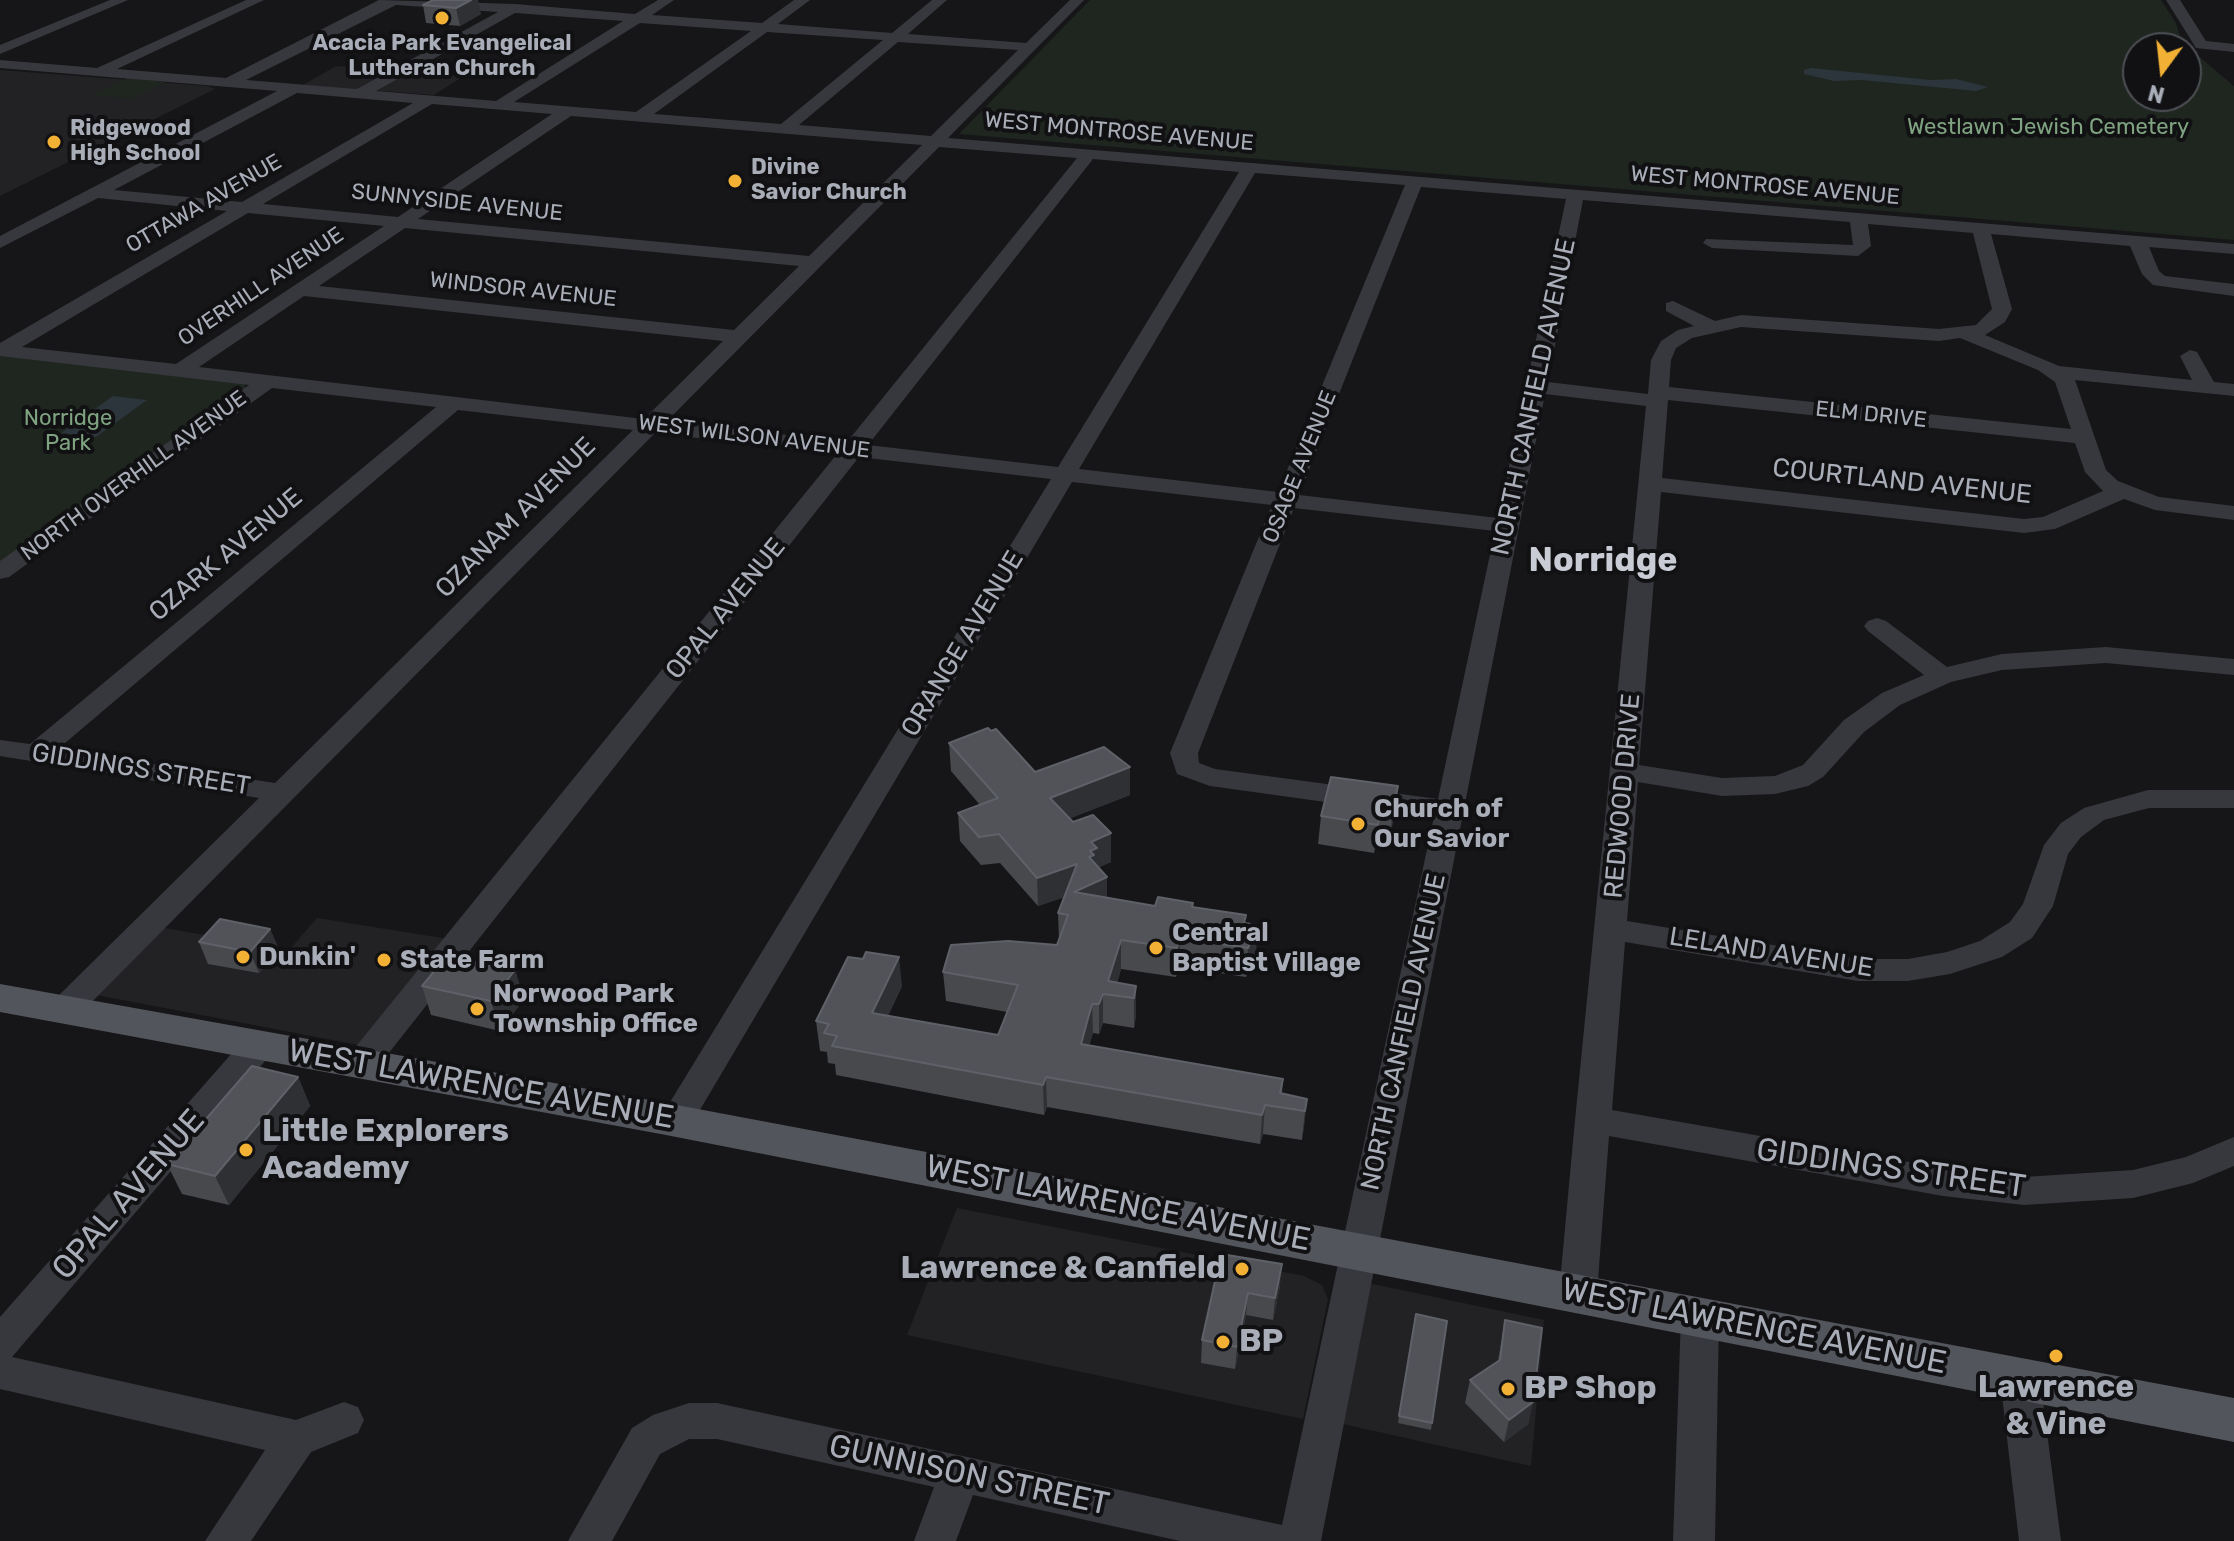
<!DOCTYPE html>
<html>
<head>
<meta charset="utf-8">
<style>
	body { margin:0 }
	#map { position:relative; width:2234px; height:1541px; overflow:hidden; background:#161618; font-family:Rubik,sans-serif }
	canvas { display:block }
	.north { position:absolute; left:2122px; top:32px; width:80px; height:80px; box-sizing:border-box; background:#111113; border:2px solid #4d4f55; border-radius:50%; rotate:195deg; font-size:22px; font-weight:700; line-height:32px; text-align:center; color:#a8adb8 }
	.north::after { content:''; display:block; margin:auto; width:28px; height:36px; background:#f2b134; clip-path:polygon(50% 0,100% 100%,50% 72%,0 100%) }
</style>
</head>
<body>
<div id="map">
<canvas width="2234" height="1541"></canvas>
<div class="north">N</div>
</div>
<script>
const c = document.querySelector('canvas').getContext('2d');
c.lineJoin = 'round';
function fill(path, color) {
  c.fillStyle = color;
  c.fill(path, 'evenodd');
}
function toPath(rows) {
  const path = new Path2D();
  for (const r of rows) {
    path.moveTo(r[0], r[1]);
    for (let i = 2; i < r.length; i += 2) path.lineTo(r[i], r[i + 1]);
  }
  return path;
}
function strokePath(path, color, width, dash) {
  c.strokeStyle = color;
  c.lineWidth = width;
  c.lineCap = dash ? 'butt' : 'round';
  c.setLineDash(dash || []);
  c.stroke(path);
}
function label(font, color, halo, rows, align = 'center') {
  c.font = font + ' Rubik,sans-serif';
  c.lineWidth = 8;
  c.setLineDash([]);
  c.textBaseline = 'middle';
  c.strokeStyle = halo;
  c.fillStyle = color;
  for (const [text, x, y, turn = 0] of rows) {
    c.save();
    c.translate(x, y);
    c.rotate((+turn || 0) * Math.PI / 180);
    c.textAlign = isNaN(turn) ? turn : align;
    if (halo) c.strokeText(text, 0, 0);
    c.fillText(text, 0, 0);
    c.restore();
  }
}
fill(toPath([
	[336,66,464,76,434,95,303,85],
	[0,70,207,86,215,89,0,196],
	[317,918,455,940,369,1047,86,993,153,926,289,950],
	[957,1208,1304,1276,1322,1285,1328,1299,1303,1419,907,1335],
	[1368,1283,1544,1320,1531,1466,1343,1424]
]), '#222225');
fill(toPath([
	[1090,0,2161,0,2176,23,2182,42,2234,86,2234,240,959,134],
	[2138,48,2186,48,2186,96,2138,96],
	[128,78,175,83,176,83,165,82,131,99,91,95],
	[0,355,244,383,247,390,0,565]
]), '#1e261f');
fill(toPath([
	[1811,68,1930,80,1956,79,1988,87,1976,91,1862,80,1834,81,1804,74,1804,70],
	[113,396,147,400,96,437,61,433]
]), '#2c353c');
fill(toPath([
	[110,0,128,0,0,54,0,45,110,0],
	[246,0,264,0,117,69,226,78,379,0,515,4,635,14,658,0,674,0,652,15,762,23,794,0,810,0,778,24,892,33,932,0,947,0,908,34,1026,43,1070,0,1084,0,948,138,2234,244,2234,254,2149,247,2159,271,2165,276,2234,284,2234,296,2153,285,2142,274,2130,246,1991,234,2012,309,2005,322,1985,335,2059,366,2192,380,2180,356,2190,350,2197,352,2214,382,2234,384,2234,396,2075,380,2106,470,2118,481,2159,497,2234,506,2234,520,2155,510,2124,499,2055,529,2024,533,1661,492,1639,765,1722,778,1775,776,1803,765,1844,720,1882,693,1924,675,1868,631,1864,626,1868,621,1877,618,1886,621,1947,667,2002,654,2106,647,2234,659,2234,675,2106,663,2002,670,1951,682,1900,705,1864,732,1823,777,1808,786,1775,794,1722,796,1638,782,1627,921,1858,959,1908,959,1947,952,1980,941,2010,922,2023,904,2044,845,2061,823,2084,808,2148,790,2234,790,2234,808,2149,808,2104,820,2081,837,2068,854,2053,906,2032,938,2002,957,1950,974,1908,981,1858,981,1625,942,1612,1110,1943,1168,2024,1177,2133,1170,2186,1157,2234,1137,2234,1166,2193,1183,2133,1198,2024,1205,1943,1196,1609,1136,1597,1293,1591,1304,1578,1309,1565,1304,1559,1293,1575,1120,1646,406,1545,394,1321,1541,1180,1541,973,1495,956,1541,914,1541,934,1487,717,1439,689,1439,660,1454,612,1541,568,1541,632,1428,653,1415,689,1403,717,1403,1282,1525,1434,817,1210,786,1177,774,1170,753,1272,505,1072,482,688,1130,676,1134,664,1130,659,1121,664,1112,1051,479,859,457,373,1073,361,1076,349,1073,344,1064,349,1055,837,454,655,433,76,1018,64,1022,52,1018,48,1010,52,1002,259,798,0,756,0,740,30,744,436,407,272,388,9,577,0,579,0,561,249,385,0,356,0,343,227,211,98,198,0,248,0,236,277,91,0,68,0,60,97,68,246,0],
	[396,5,498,12,357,89,246,80,396,5],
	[515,13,623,21,496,101,376,91,515,13],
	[640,23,751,31,636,112,514,102,640,23],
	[767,32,883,40,781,124,654,114,767,32],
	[898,42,1018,50,931,136,799,125,898,42],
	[297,93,413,103,242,202,114,190,297,93],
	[432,104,552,114,398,217,263,204,432,104],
	[571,116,922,145,809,256,418,219,571,116],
	[939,147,1077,158,847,442,667,421,939,147],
	[1093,159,1239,172,1058,467,868,445,1093,159],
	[1255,173,1405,185,1278,492,1079,469,1255,173],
	[1421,187,1566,199,1498,518,1299,495,1421,187],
	[1583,200,1850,222,1853,245,1706,239,1703,243,1712,248,1858,256,1871,246,1868,224,1973,233,1992,309,1976,325,1939,329,1741,315,1715,321,1673,301,1666,303,1666,311,1694,326,1678,330,1661,341,1651,360,1648,394,1548,382,1583,200],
	[248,213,384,226,176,364,22,347,248,213],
	[405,228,799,266,734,330,319,286,405,228],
	[304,296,723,341,644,419,199,367,304,296],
	[1741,327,1939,341,1960,338,2038,370,2055,382,2071,429,1669,387,1671,360,1676,348,1692,338,1741,327],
	[1668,400,2075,443,2085,472,2103,491,2043,517,2024,519,1662,478,1668,400],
	[458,410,633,430,275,783,58,749,458,410],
	[1294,508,1495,531,1438,799,1215,769,1199,763,1198,753,1294,508],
	[2166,0,2180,0,2206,41,2234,44,2234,52,2196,48,2166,0],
	[259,1033,271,1036,276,1045,271,1054,12,1357,296,1420,344,1402,358,1407,364,1420,358,1433,311,1452,251,1541,205,1541,265,1450,0,1389,0,1317,247,1036,259,1033],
	[1700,1301,1714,1305,1719,1317,1715,1541,1673,1541,1681,1317,1686,1305,1700,1301],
	[2020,1361,2034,1366,2040,1378,2061,1541,2019,1541,2000,1378,2006,1366,2020,1361]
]), '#37383d');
fill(toPath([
	[0,984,666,1103,2234,1398,2234,1442,666,1135,0,1012,0,984]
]), '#53555c');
fill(toPath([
	[433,0,481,14,460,26,426,23,423,5],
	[991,731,1035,772,1130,767,1130,795,1070,818,1073,822,1111,833,1111,862,1099,867,1107,898,1155,906,1193,907,1246,924,1256,954,1246,977,1179,967,1176,977,1121,969,1117,983,1136,986,1136,1015,1134,1028,1103,1023,1099,1034,1093,1033,1089,1045,1283,1079,1282,1094,1307,1099,1302,1140,1263,1134,1260,1144,1047,1107,1044,1115,836,1075,835,1064,828,1063,827,1052,820,1051,816,1021,902,986,888,1016,998,1035,1007,1012,946,1001,943,972,1057,945,1059,941,1058,913,1064,897,1038,906,1000,863,981,865,960,841,958,813,980,805,951,771,949,743],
	[1398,786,1394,815,1390,838,1378,836,1374,853,1318,844,1321,816],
	[270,929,279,950,259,973,208,964,199,942],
	[515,970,524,999,500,1031,431,1015,422,986],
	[298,1077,310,1106,229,1205,182,1194,167,1164],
	[1221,1254,1280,1286,1273,1320,1246,1315,1235,1369,1201,1363,1202,1340],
	[1416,1314,1447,1321,1431,1430,1398,1423],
	[1505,1320,1533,1402,1528,1424,1504,1442,1465,1403,1470,1380,1498,1361]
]), '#47494d');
fill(toPath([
	[471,0,478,0,481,14,460,26,456,8],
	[1130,767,1130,795,1051,826,1050,798],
	[1398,786,1394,815,1390,838,1393,809],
	[1381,807,1378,836,1374,853,1378,825],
	[1111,833,1111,862,1098,868,1107,877,1107,905,1074,894,1038,906,1037,878,1089,857,1091,842],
	[1258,925,1256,954,1246,977,1248,948],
	[270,929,279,950,259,973,250,952],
	[1180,938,1179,967,1176,977,1177,948],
	[1121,940,1121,969,1113,996,1108,981],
	[899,957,902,986,875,1043,872,1013],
	[515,970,524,999,500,1031,491,1001],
	[1136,986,1136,1015,1134,1028,1134,998],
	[1103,994,1103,1023,1099,1034,1099,1004],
	[1092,1004,1093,1033,1081,1073,1081,1044],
	[298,1077,310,1106,229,1205,215,1176],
	[1046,1077,1047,1107,1044,1115,1043,1085],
	[1307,1099,1304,1128,1302,1140,1305,1111],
	[1265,1105,1263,1134,1260,1144,1262,1115],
	[1282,1264,1280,1286,1273,1320,1275,1298],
	[1248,1293,1246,1315,1235,1369,1237,1347],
	[1533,1402,1528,1424,1504,1442,1509,1420]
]), '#2f3033');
const building = toPath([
	[433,0,471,0,456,8,423,5,433,0],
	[988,728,991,731,996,729,1035,772,1104,747,1130,767,1050,798,1073,822,1093,815,1111,833,1091,842,1097,848,1090,851,1094,855,1089,857,1107,877,1074,892,1155,906,1158,897,1193,903,1192,907,1246,915,1244,923,1258,925,1248,948,1180,938,1177,948,1121,940,1108,981,1136,986,1134,998,1103,994,1099,1004,1092,1004,1081,1044,1283,1079,1280,1093,1307,1099,1305,1111,1265,1105,1262,1115,1046,1077,1043,1085,832,1046,837,1036,824,1033,829,1024,816,1021,848,957,863,959,866,952,899,957,872,1013,998,1035,1018,985,943,972,951,945,1008,941,1057,945,1068,915,1058,913,1077,864,1037,878,999,834,979,837,958,813,998,798,949,743,988,728],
	[1331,777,1398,786,1393,809,1381,807,1378,825,1321,816,1331,777],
	[220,919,270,929,250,952,199,942,220,919],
	[447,956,515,970,491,1001,422,986,447,956],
	[252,1066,298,1077,215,1176,167,1164,252,1066],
	[1221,1254,1282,1264,1275,1298,1248,1293,1237,1347,1202,1340,1221,1254],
	[1416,1314,1447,1321,1432,1423,1399,1416,1416,1314],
	[1505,1320,1542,1328,1533,1402,1509,1420,1470,1380,1500,1360,1505,1320]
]);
fill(building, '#525359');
strokePath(building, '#5f6168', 2);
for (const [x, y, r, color] of [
	[442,18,8,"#f2b134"],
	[54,142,8,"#f2b134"],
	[735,181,8,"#f2b134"],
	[1358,824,8,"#f2b134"],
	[1156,948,8,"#f2b134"],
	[243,957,8,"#f2b134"],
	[384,960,8,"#f2b134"],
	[477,1009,8,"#f2b134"],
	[246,1150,8,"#f2b134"],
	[1242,1269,8,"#f2b134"],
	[1223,1342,8,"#f2b134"],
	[2056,1356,8,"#f2b134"],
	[1508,1389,8,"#f2b134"]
]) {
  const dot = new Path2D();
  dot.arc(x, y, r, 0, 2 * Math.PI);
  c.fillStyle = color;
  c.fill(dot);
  strokePath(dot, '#111113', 3);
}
label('bold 22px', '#a8adb8', '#111113', [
	["Acacia Park Evangelical",442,44,"center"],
	["Lutheran Church",442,69,"center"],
	["Ridgewood",70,129],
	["High School",70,154],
	["Divine",751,168],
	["Savior Church",751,193]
], 'left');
label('22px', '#7fa381', '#111113', [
	["Westlawn Jewish Cemetery",2048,128],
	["Norridge",68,419],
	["Park",68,444]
]);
label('22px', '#a8adb8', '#111113', [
	["WEST MONTROSE AVENUE",1119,132,5],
	["WEST MONTROSE AVENUE",1765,186,5],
	["SUNNYSIDE AVENUE",457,203,6],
	["OTTAWA AVENUE",204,204,-30],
	["OVERHILL AVENUE",261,287,-34],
	["WINDSOR AVENUE",523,290,6],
	["ELM DRIVE",1871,415,6],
	["WEST WILSON AVENUE",754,437,7],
	["OSAGE AVENUE",1300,467,-68],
	["NORTH OVERHILL AVENUE",134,476,-36]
]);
label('26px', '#a8adb8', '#111113', [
	["NORTH CANFIELD AVENUE",1534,397,-78],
	["COURTLAND AVENUE",1902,482,6],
	["OZANAM AVENUE",516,518,-45],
	["OZARK AVENUE",226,555,-40],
	["OPAL AVENUE",726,609,-51],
	["ORANGE AVENUE",963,644,-59],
	["GIDDINGS STREET",141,770,9],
	["REDWOOD DRIVE",1623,796,-85],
	["LELAND AVENUE",1771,953,9],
	["NORTH CANFIELD AVENUE",1404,1032,-78]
]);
label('bold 26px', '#a8adb8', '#111113', [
	["Church of",1374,809],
	["Our Savior",1374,839],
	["Central",1172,933],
	["Baptist Village",1172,963],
	["Dunkin'",259,957],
	["State Farm",400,960],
	["Norwood Park",493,994],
	["Township Office",493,1024]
], 'left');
label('32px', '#a8adb8', '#111113', [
	["WEST LAWRENCE AVENUE",481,1085,10],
	["GIDDINGS STREET",1891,1169,8],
	["OPAL AVENUE",129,1195,-49],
	["WEST LAWRENCE AVENUE",1118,1204,11],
	["WEST LAWRENCE AVENUE",1754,1327,11],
	["GUNNISON STREET",969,1476,12]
]);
label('bold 32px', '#a8adb8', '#111113', [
	["Little Explorers",262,1132],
	["Academy",262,1169],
	["Lawrence & Canfield",1226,1269,"right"],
	["BP",1239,1342],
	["Lawrence",2056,1388,"center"],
	["& Vine",2056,1425,"center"],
	["BP Shop",1524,1389]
], 'left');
label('bold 34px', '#c9ccd4', '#111113', [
	["Norridge",1603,561]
]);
</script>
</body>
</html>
